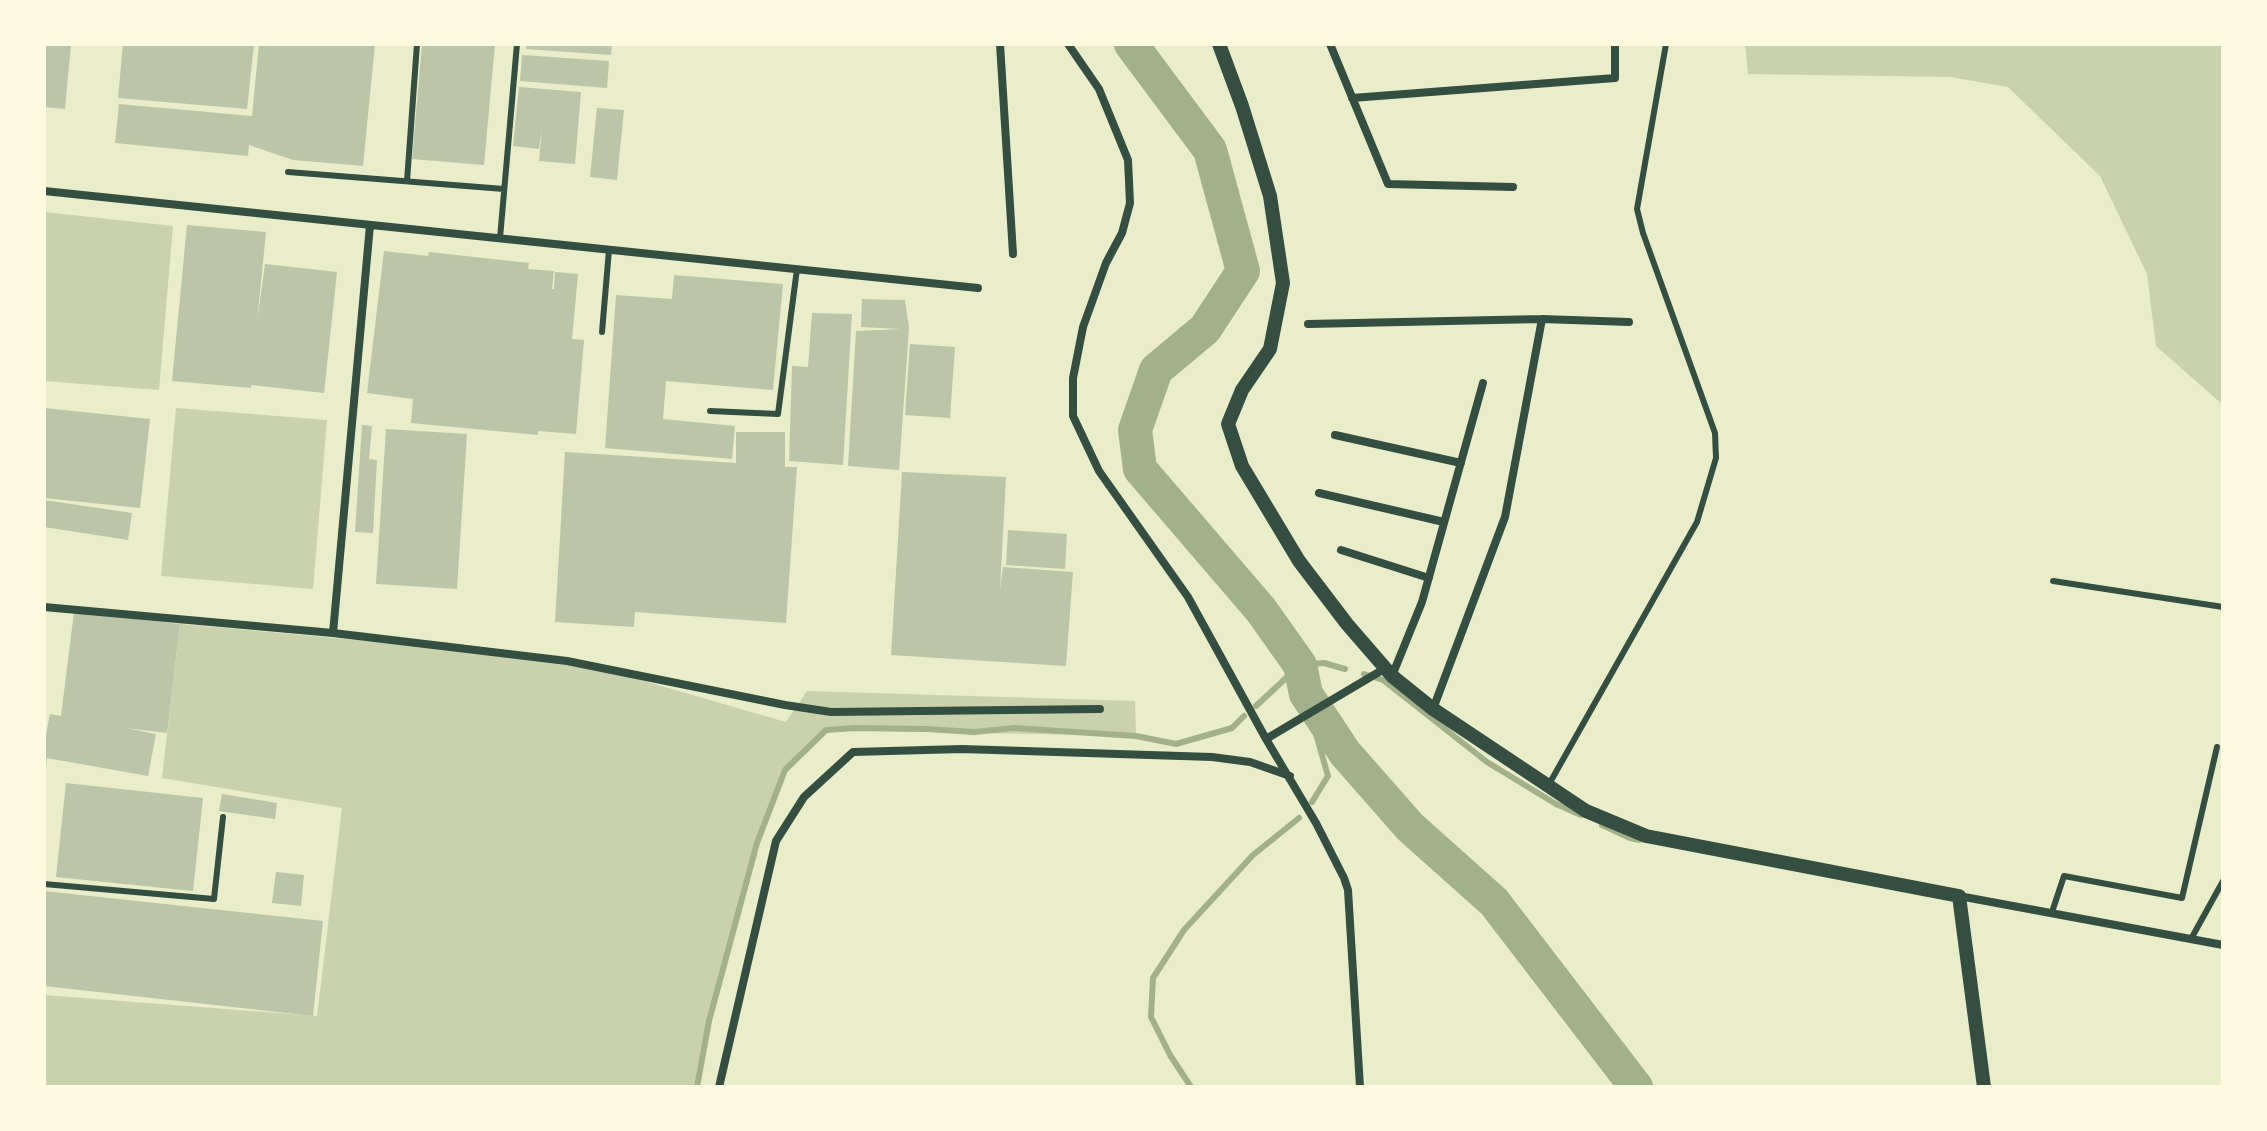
<!DOCTYPE html>
<html>
<head>
<meta charset="utf-8">
<style>
	body { margin:0 }
	#map { position:relative; width:2267px; height:1131px; overflow:hidden; background:#e9edc9; font-family:Mulish,sans-serif }
	canvas { display:block }
	.frame { position:absolute; inset:0; border:46px solid #fefae0; pointer-events:none }
</style>
</head>
<body>
<div id="map">
<canvas width="2267" height="1131"></canvas>
<div class="frame"></div>
</div>
<script>
const c = document.querySelector('canvas').getContext('2d');
c.lineJoin = 'round';
function fill(path, color) {
  c.fillStyle = color;
  c.fill(path, 'evenodd');
}
function toPath(rows) {
  const path = new Path2D();
  for (const r of rows) {
    path.moveTo(r[0], r[1]);
    for (let i = 2; i < r.length; i += 2) path.lineTo(r[i], r[i + 1]);
  }
  return path;
}
function strokePath(path, color, width, dash) {
  c.strokeStyle = color;
  c.lineWidth = width;
  c.lineCap = dash ? 'butt' : 'round';
  c.setLineDash(dash || []);
  c.stroke(path);
}
fill(toPath([
	[1745,44,2223,44,2223,405,2156,346,2147,274,2100,176,2008,87,1950,77,1748,74],
	[44,212,173,226,159,390,44,381],
	[176,408,327,420,313,589,161,576],
	[180,624,568,659,786,722,807,691,1135,701,1136,736,825,730,785,770,757,843,709,1021,697,1087,44,1087,44,995,317,1016,342,808,162,778]
]), '#cad2ad');
strokePath(toPath([
	[1300,665,1316,734,1328,776,1312,802],
	[1364,674,1383,680,1487,762,1556,804,1581,815],
	[1256,706,1300,665,1324,663,1345,669],
	[1602,825,1630,838,1640,840],
	[697,1087,709,1021,757,843,785,770,826,730,855,728,927,729,974,732,1014,728,1136,736,1176,744,1232,728,1244,716],
	[1191,1087,1170,1055,1151,1017,1153,978,1184,930,1253,855,1299,818]
]), '#a3b18a', 6);
strokePath(toPath([
	[1131,44,1210,150,1243,271,1205,329,1156,370,1135,430,1140,469,1261,610,1300,665,1306,694,1345,753,1410,827,1494,902,1636,1087]
]), '#a3b18a', 34);
fill(toPath([
	[44,44,71,44,65,109,44,107],
	[123,44,254,44,247,109,118,98],
	[259,44,375,44,363,166,293,160,249,145,248,156,115,143,119,104,252,116],
	[422,44,495,44,484,165,412,159],
	[526,44,612,44,611,55,526,49],
	[522,55,609,61,607,88,520,81],
	[519,87,581,92,575,164,539,161,542,130,539,149,513,146],
	[597,108,624,110,617,180,590,177],
	[187,225,266,232,257,322,265,264,337,272,324,393,251,385,251,388,172,381],
	[384,251,428,256,429,252,529,263,528,269,554,271,552,289,554,289,555,272,578,274,572,339,584,340,576,434,538,431,538,435,411,423,413,399,367,393],
	[674,275,783,284,773,390,666,381,663,419,735,426,732,459,605,448,616,295,672,299],
	[862,299,905,300,909,328,899,470,848,466,856,331,901,329,861,327],
	[812,313,852,314,843,465,789,461,792,366,808,367],
	[910,344,955,347,950,418,905,415],
	[44,408,150,419,140,508,44,498],
	[362,425,372,426,369,459,377,460,373,533,355,532],
	[386,429,467,434,457,589,376,584],
	[736,432,785,432,785,467,797,467,786,623,635,612,634,627,555,622,565,452,736,463],
	[902,472,1006,477,1000,590,1003,567,1073,572,1066,666,891,655],
	[44,500,132,513,128,540,44,527],
	[1008,530,1067,534,1065,569,1006,565],
	[74,612,180,624,167,733,126,728,156,734,148,776,47,758,46,769,44,769,44,744,50,714,61,716],
	[66,783,203,798,193,891,56,877],
	[222,794,277,803,275,819,219,811],
	[276,872,304,875,301,906,272,903],
	[44,891,323,921,313,1016,44,986]
]), '#bcc5a7');
strokePath(toPath([
	[288,172,504,189],
	[407,181,417,44],
	[500,238,517,44],
	[602,332,609,250],
	[710,411,778,414,797,269],
	[2053,581,2223,607],
	[1548,786,1697,522,1716,458,1715,433,1643,233,1637,209,1666,44],
	[44,884,214,899,223,817],
	[2052,912,2064,876,2182,898,2217,747],
	[2191,939,2223,881]
]), '#344e41', 6);
strokePath(toPath([
	[1000,44,1013,254],
	[1068,44,1099,89,1128,160,1130,203,1122,233,1106,263,1083,327,1073,378,1073,416,1099,471,1188,597,1266,739,1316,823,1344,878,1348,890,1360,1087],
	[1330,44,1388,184,1513,187],
	[1352,98,1615,78,1615,44],
	[44,191,978,288],
	[1308,324,1542,319],
	[1335,435,1461,463],
	[1319,493,1444,522],
	[1341,550,1429,578],
	[44,607,333,633,567,661,785,705,831,712,1100,709],
	[333,633,370,225],
	[1392,676,1422,602,1483,383],
	[1433,709,1505,517,1542,319,1629,322],
	[1266,739,1384,669],
	[1959,896,2223,945],
	[719,1087,776,841,804,797,853,752,962,749,1212,757,1250,762,1290,776]
]), '#344e41', 8);
strokePath(toPath([
	[1219,44,1242,106,1270,196,1283,283,1270,349,1242,390,1228,424,1242,466,1299,561,1347,624,1392,676,1433,709,1586,811,1646,836,1959,896,1984,1087]
]), '#344e41', 14);
</script>
</body>
</html>
